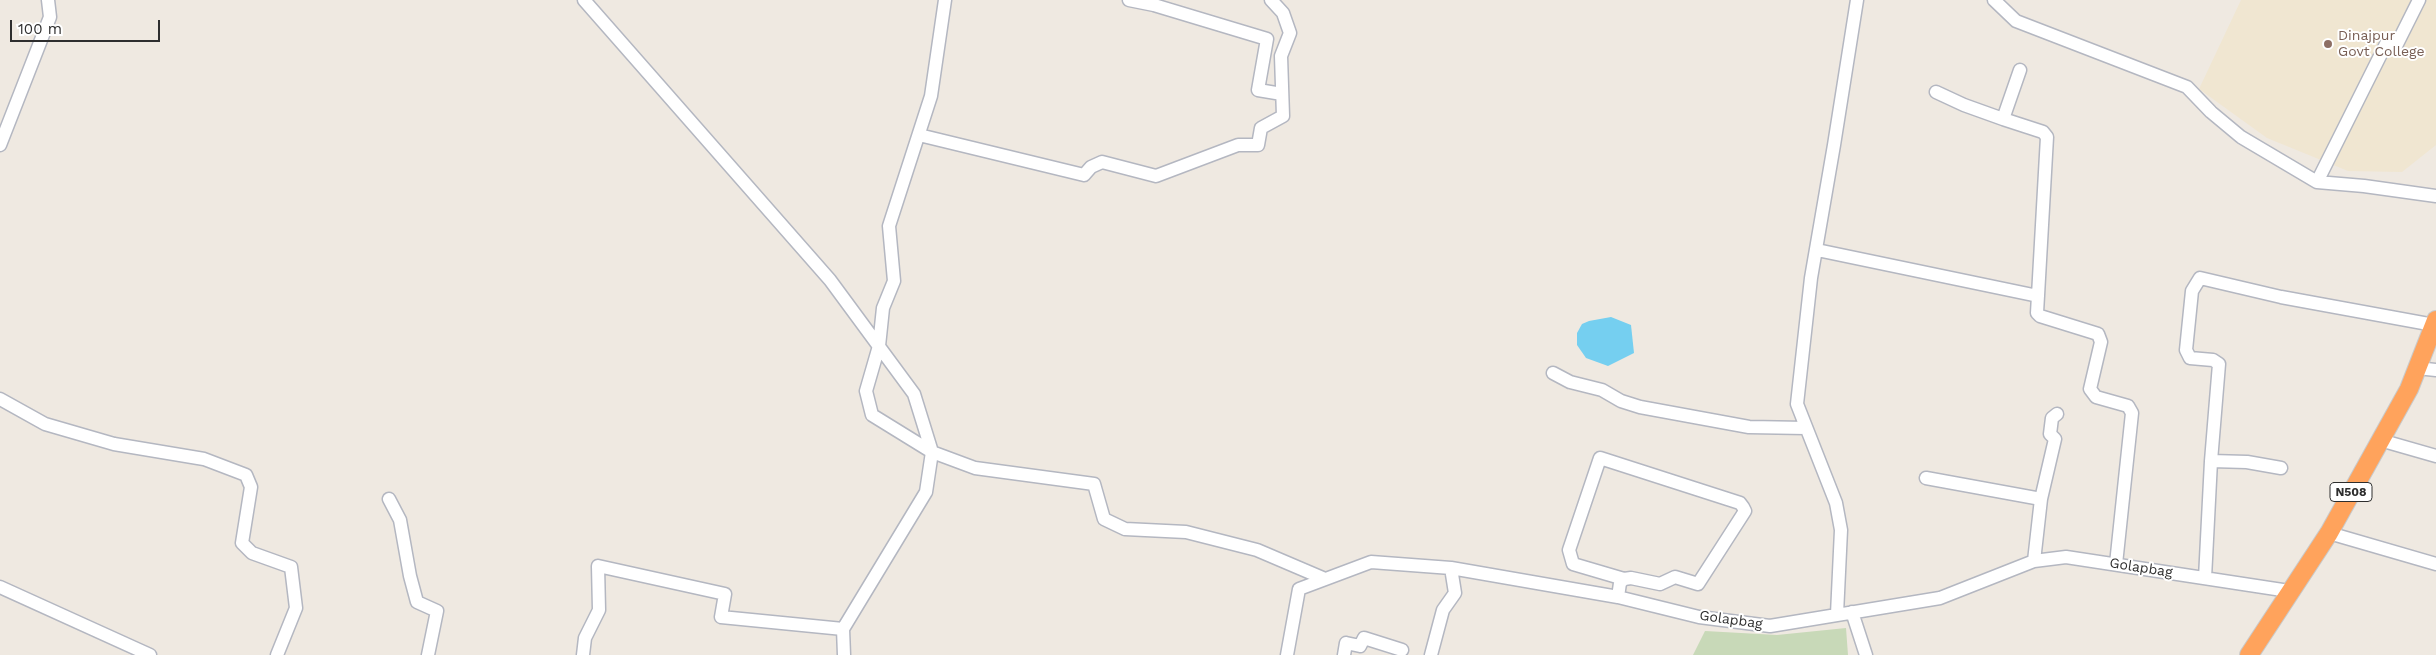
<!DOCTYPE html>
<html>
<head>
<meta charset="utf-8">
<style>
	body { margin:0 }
	#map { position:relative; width:2436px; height:655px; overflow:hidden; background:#efe9e1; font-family:"Work Sans",sans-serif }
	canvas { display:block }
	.scale { position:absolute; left:10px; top:20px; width:150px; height:22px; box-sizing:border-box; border:2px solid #2e2e2e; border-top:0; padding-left:6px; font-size:15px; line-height:18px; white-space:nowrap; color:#2e2e2e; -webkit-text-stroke:4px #fff; paint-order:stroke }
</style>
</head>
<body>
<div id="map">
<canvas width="2436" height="655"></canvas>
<div class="scale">100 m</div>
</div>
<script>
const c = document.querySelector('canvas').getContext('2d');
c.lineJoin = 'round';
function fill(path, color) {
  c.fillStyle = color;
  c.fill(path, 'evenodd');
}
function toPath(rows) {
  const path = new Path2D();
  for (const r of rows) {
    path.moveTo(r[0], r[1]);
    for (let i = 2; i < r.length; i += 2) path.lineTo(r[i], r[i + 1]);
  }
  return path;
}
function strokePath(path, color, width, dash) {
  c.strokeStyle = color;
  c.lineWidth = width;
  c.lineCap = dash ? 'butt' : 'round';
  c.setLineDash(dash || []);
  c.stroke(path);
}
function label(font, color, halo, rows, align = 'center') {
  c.font = font + ' "Work Sans",sans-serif';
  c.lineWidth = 4;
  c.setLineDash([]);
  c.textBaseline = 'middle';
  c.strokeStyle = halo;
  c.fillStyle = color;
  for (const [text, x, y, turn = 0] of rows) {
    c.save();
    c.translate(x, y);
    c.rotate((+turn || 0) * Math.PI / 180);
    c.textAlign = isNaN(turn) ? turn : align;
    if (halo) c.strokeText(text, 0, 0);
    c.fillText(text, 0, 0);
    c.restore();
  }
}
fill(toPath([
	[2241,0,2436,0,2436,145,2402,172,2348,171,2267,138,2199,89]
]), '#f0e6d1');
fill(toPath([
	[1846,628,1848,655,1693,655,1705,631,1777,635]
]), '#c8d9b8');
fill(toPath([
	[1611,317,1631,325,1634,353,1608,366,1586,358,1577,345,1577,333,1582,324,1589,321]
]), '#75cff0');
const minor = toPath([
	[584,0,830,280,914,394,932,452,926,492,843,629,844,655],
	[945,0,931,96,889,226,894,281,883,308,879,346,866,391,872,415,932,452,975,468,1094,484,1104,519,1125,529,1186,532,1257,550,1325,579],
	[1129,0,1154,5,1267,39,1258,90,1282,94],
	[1994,0,2016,21,2187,87,2211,112,2241,137,2317,182,2364,186,2436,196],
	[2020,70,2003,119,2043,132,2047,137,2037,313,2040,316,2098,334,2101,342,2090,389,2096,397,2128,406,2132,413,2116,564],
	[1936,92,1964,105,2003,119],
	[919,135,1084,175,1091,167,1102,162,1156,176,1238,145,1258,145,1261,128,1283,116,1281,56,1290,33,1283,13,1271,0],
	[0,145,50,17,48,0],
	[2317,182,2386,44,2396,46,2419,0],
	[1817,250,2038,296],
	[2417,368,2436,370],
	[1553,373,1570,382,1602,390,1621,401,1640,407,1749,427,1806,428],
	[0,399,45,424,114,444,204,459,246,475,251,487,242,543,252,553,291,567,296,608,277,655],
	[2380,440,2436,456],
	[2281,468,2247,462,2211,461,2219,364,2213,360,2190,358,2186,350,2192,291,2200,278,2281,297,2434,325],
	[1926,478,2041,499,2034,561],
	[389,499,400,520,410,576,417,602,437,611,428,655],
	[2041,499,2055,439,2050,434,2052,418,2057,414],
	[2329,533,2436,564],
	[2205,578,2211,461],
	[0,587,150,655],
	[1618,597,1620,583,1624,579,1631,578,1660,584,1675,577,1698,584,1745,511,1743,507,1740,503,1600,458,1569,550,1573,564,1624,579],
	[1852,612,1866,655],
	[1837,614,1841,530,1836,503,1797,404,1811,278,1834,145,1857,0],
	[583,655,585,638,599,610,598,566,725,594,721,617,843,629],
	[1287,655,1299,589,1371,562,1451,568,1618,597,1699,617,1770,626,1940,598,2034,561,2066,557,2289,591],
	[1344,655,1346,643,1360,646,1364,638,1402,650],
	[1431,655,1443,610,1455,593,1451,568]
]);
const highway = toPath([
	[2249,655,2329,533,2409,389,2436,320]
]);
strokePath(minor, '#b4b7c1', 15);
strokePath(highway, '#c9c9c9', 20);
strokePath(minor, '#fff', 12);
strokePath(highway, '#ffa35c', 18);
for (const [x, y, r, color] of [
	[2328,44,5,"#8d6e63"]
]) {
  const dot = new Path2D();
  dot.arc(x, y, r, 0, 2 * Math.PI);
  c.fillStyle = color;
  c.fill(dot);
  strokePath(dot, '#fff', 2);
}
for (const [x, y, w] of [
	[2351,492,42]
]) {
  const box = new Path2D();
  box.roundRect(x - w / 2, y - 9.5, w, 19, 4);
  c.fillStyle = '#fff';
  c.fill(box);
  strokePath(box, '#2e2e2e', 1);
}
label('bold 12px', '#2e2e2e', null, [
	["N508",2351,492]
]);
label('14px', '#785e54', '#fff', [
	["Dinajpur",2338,36],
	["Govt College",2338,52]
], 'left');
label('14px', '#2e2e2e', '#fff', [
	["Golapbag",2141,568,9],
	["Golapbag",1731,620,8]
]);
</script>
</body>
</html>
